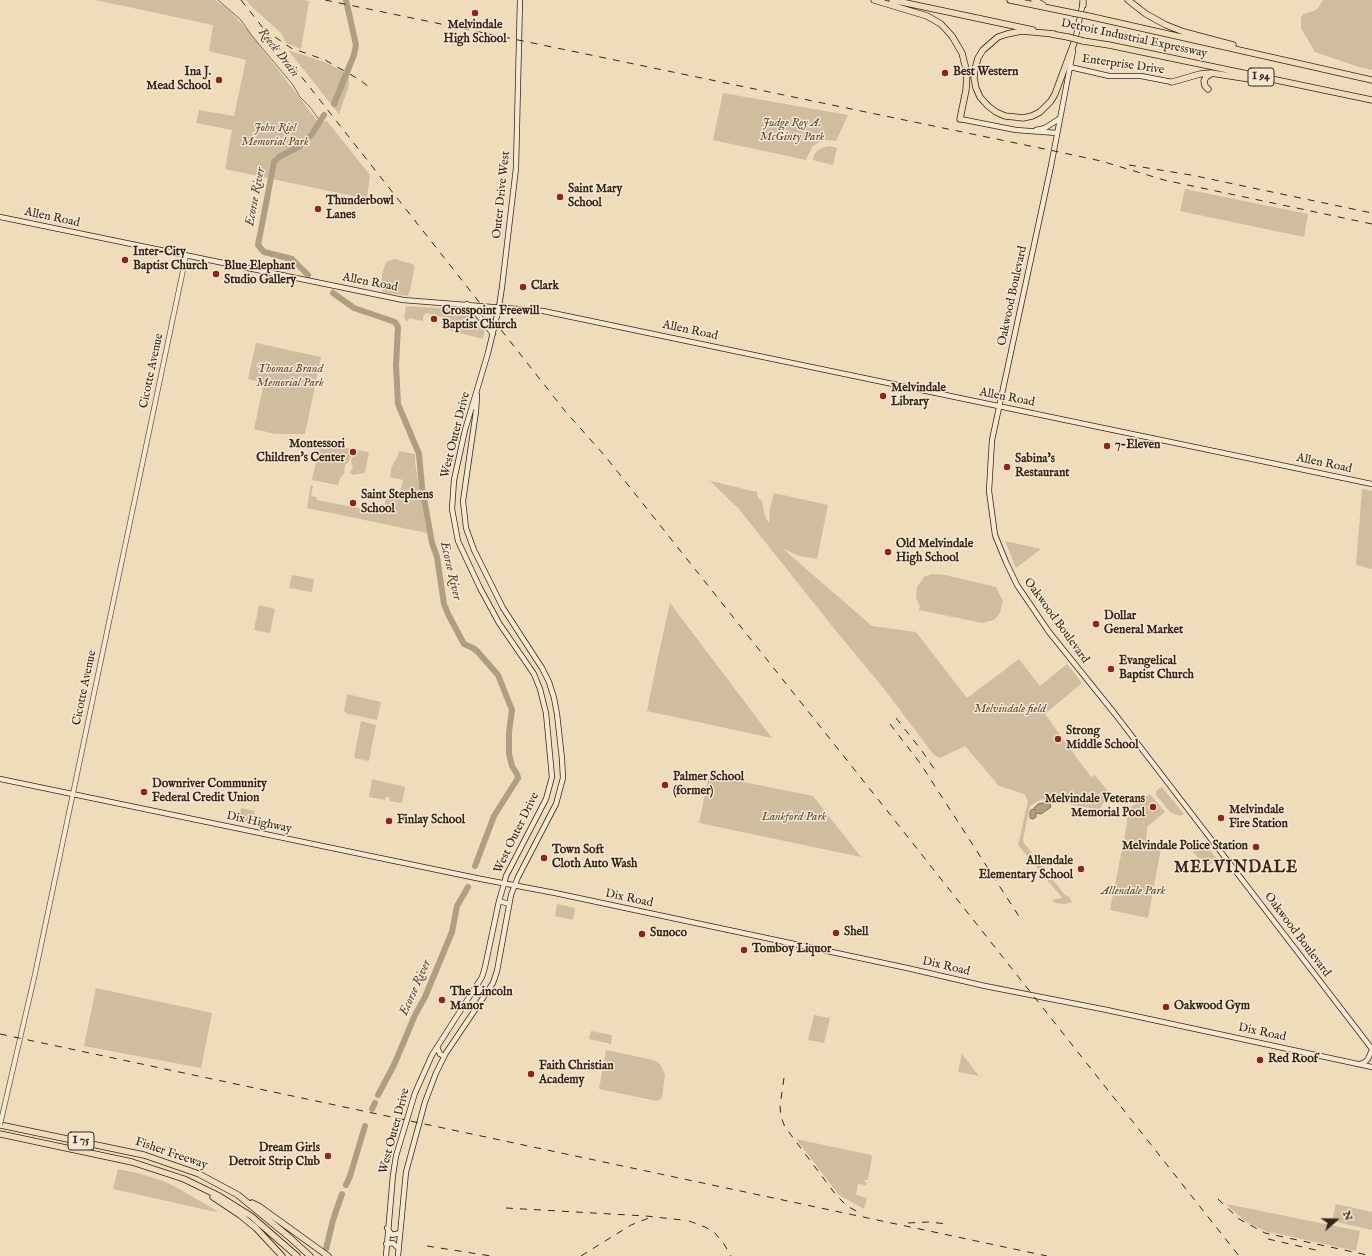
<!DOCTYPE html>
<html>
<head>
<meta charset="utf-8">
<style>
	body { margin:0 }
	#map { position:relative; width:1372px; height:1256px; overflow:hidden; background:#efdcbb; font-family:"IM FELL English",serif }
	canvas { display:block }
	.north { position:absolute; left:1316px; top:1200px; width:40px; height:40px; -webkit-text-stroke:3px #f5e8d3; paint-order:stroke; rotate:70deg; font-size:11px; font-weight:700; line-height:16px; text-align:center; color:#362517 }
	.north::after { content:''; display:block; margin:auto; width:14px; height:18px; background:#362517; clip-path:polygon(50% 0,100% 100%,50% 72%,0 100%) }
</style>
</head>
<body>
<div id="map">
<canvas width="1372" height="1256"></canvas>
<div class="north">N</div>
</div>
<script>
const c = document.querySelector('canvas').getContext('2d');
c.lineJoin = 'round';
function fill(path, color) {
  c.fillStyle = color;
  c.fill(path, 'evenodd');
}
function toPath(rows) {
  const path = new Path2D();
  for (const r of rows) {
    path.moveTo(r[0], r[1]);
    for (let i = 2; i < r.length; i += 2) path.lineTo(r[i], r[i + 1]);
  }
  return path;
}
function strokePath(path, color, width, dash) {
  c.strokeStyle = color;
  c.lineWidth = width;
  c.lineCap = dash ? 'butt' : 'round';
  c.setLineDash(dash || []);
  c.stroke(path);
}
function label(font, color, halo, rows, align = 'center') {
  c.font = font + ' "IM FELL English",serif';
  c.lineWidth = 3;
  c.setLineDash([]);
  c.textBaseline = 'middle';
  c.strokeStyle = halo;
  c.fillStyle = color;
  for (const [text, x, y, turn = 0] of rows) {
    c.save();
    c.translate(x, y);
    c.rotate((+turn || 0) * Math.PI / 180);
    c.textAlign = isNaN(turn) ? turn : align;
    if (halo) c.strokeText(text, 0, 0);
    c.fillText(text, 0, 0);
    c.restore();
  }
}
fill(toPath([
	[95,0,215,0,224,6,232,13,249,32,319,123,327,121,370,175,367,199,225,169,232,130,196,123,199,110,234,116,246,60,209,51,213,25],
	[246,0,303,0,309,1,301,49,286,43,281,33,252,7],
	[1323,0,1372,0,1372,70,1359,67,1315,52,1301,28,1301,18,1303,14,1314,11,1318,8],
	[288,50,327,63,349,75,349,85,339,114],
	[723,93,848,115,836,141,827,140,819,142,812,147,806,160,713,140],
	[829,146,837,148,833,165,813,160,814,155,817,151,822,148],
	[1185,189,1308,214,1304,237,1180,211],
	[395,259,415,265,410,291,407,296,382,292,382,275,385,264,388,261],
	[406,306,470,310,485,328,483,339,448,330,447,326,450,325,455,327,455,323,442,320,442,317,426,313,423,317,423,321,409,318,407,322,404,318],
	[256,343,321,357,305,434,275,434,254,429,264,383,248,379],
	[320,443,352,449,349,462,345,465,344,474,340,478,338,485,312,480],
	[353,449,369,452,365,473,353,475,350,472,353,467,351,462],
	[399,451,415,454,415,462,427,533,307,508,311,485,313,486,311,496,316,497,317,500,383,513,387,492,390,493,390,495,398,497,403,480,390,477,392,466,398,456],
	[710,481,757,492,758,498,762,501,765,516,769,523,770,508,774,493,828,505,817,559,799,556,782,548,872,626,916,632,967,698,1019,659,1040,686,1067,664,1082,683,1045,714,1091,777,1095,775,1112,796,1102,804,1100,810,1042,799,1030,806,1023,840,1024,843,1065,895,1069,897,1072,902,1065,904,1055,903,1052,900,1062,898,1018,845,1028,801,1024,794,999,786,965,746,940,758,934,755,881,685,832,626,739,509],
	[1362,489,1372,491,1372,569,1356,565],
	[1005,541,1041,549,1016,568],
	[932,574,945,575,996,587,1003,601,1000,613,994,620,982,623,919,610,920,606,916,598,917,587,924,577],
	[292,575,314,579,312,592,289,588],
	[670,603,772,738,647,711,659,652],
	[259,605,275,609,270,633,254,630],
	[347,694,381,702,377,720,345,713,346,712,344,711],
	[361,721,376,725,369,761,354,758],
	[709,775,813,796,861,857,699,823],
	[372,779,405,787,402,803,389,801,390,797,386,797,385,800,369,797],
	[1162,787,1184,814,1180,816,1170,812,1156,795,1156,791],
	[1150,794,1165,812,1147,827,1146,845,1161,848,1148,918,1110,910,1127,824,1128,809],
	[241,808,255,811,252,822,239,820],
	[1204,842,1217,859,1205,868,1193,851],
	[557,904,575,908,573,920,555,916],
	[96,988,212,1013,201,1068,84,1046],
	[814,1015,830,1018,824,1043,808,1040],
	[591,1031,612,1035,611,1044,589,1039],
	[606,1050,653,1060,658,1062,661,1066,665,1074,662,1098,657,1101,599,1089],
	[962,1054,979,1076,958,1072],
	[796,1139,871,1155,872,1157,868,1180,865,1180,864,1181,867,1183,866,1185,858,1184,856,1195,867,1198,864,1209,839,1195],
	[118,1169,141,1174,163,1181,176,1187,217,1211,216,1212,113,1189],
	[1226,1204,1360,1231,1356,1251,1284,1235,1268,1232,1246,1222],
	[1336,1204,1372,1212,1372,1230,1332,1221]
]), '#d0bd9f');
const water = toPath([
	[1043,803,1050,804,1051,807,1041,814,1036,813,1036,817,1033,819,1030,818,1030,812,1032,809,1035,810,1034,808,1038,804,1043,803]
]);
fill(water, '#b09e83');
strokePath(water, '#7f6e58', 1);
strokePath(toPath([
	[218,0,240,19,253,37,293,85,300,97,310,107,320,121]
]), '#7f6e58', 1);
strokePath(toPath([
	[334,104,354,55,356,45,346,0],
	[308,275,292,259,264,252,258,245,274,162,279,157,300,146,312,134,324,115],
	[333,293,354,308,395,322,398,327,396,365,398,404,419,454,422,487,432,543,437,557,444,604,448,614,464,644,473,648,477,651,498,675,512,710,509,732,509,754,512,766,517,774,518,778,494,816,475,866],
	[378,1095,394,1065,415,1015,425,997,452,932,457,906,468,887],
	[372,1109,375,1103],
	[346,1185,350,1176,365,1126],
	[326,1249,333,1220,342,1194]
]), '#b09e83', 6);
const tertiary = toPath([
	[3,1112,35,974,186,256]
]);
const secondary = toPath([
	[1075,41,1083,2],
	[1073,51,1051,166,992,440,989,491,995,535,1006,562,1017,585,1049,632,1115,714,1372,1049],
	[1070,67,1109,76,1141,76,1172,82],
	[960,119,1016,130,1057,133],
	[1036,130,1045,128,1059,119],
	[0,217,403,300,543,311,1372,484],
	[467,304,474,310,493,334],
	[0,779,481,879,555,893,907,968,985,986,1107,1010,1372,1067],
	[499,901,509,904],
	[437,1047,440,1054,444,1056],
	[1360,1064,1365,1062,1368,1059,1372,1050],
	[387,1228,392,1235,400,1233],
	[386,1244,393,1243,398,1248],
	[386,1256,393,1175,396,1156,415,1093,432,1055,482,977,485,967,499,901,504,884,506,876,546,799,552,777,546,713,540,689,534,674,499,623,480,588,458,541,452,509,454,480,465,430,488,353,499,307,502,287,516,168,520,0],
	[398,1256,406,1172,425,1102,436,1073,446,1053,493,983,497,971,511,895,518,877,556,804,563,778,562,759,557,714,554,698,549,682,542,668,503,608,474,550,466,528,463,501,476,411,477,395]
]);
const motorway = toPath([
	[874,0,927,16,941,24,952,36,962,53,967,73,966,90,960,119],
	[892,0,1033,30],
	[1010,0,1073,13],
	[1034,0,1043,5],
	[1128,0,1146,14,1166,25,1184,32,1233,45],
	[1083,5,1083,0],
	[1088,16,1372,80],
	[1051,34,1068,37],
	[1054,34,1022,31,1007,34,998,37,983,50,978,58,975,69,974,78,976,88,980,97,988,106,996,112,1005,116,1015,117,1023,118,1032,116,1040,112,1051,101,1055,94,1074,43],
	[1083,41,1109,45,1372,100],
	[1172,82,1200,74,1211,73,1269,82],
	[1208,89,1205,86,1204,81,1206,77,1211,74],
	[0,1125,144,1155,199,1174,238,1195,288,1236,310,1256],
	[0,1134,132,1162,184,1179,219,1196,251,1216,297,1256],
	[213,1197,240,1215,256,1228,282,1256],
	[252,1203,260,1207,328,1256]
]);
strokePath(tertiary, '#645340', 5.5);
strokePath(secondary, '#362517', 6);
strokePath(motorway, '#362517', 7);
strokePath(tertiary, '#f5e8d3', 4);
strokePath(secondary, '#f5e8d3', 4.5);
strokePath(motorway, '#efdcbb', 5.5);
strokePath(toPath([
	[241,0,565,411,605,456,877,798,1239,1256],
	[325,0,1059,152,1101,161,1164,180,1372,224],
	[275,37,291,48,325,60,360,80,369,87],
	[1129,165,1191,175,1372,213],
	[896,718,922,751,935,770],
	[890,724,920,763,1022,921],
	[0,1034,1047,1256],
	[784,1078,780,1106,781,1117,785,1127,836,1195,847,1206,860,1213],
	[1218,1199,1239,1219,1265,1233,1372,1256],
	[506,1208,646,1216,682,1220],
	[689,1221,705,1227,714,1232,724,1244,731,1256],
	[908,1223,928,1222,948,1224],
	[1268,1239,1320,1251],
	[427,1246,491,1256],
	[581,1256,631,1225,649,1218]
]), '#362517', 1, [7, 7]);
const tertiaryBridge = toPath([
	[0,1125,3,1112]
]);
const motorwayBridge = toPath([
	[1073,13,1088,16],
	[1068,37,1083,41]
]);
strokePath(tertiaryBridge, '#645340', 5.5, []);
strokePath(motorwayBridge, '#362517', 7, []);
strokePath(tertiaryBridge, '#f5e8d3', 4);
strokePath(motorwayBridge, '#efdcbb', 5.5);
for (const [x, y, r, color] of [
	[475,13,4,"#8f2418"],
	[945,73,4,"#8f2418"],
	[219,80,4,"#8f2418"],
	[560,197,4,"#8f2418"],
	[318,209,4,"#8f2418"],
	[125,260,4,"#8f2418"],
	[216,274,4,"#8f2418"],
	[523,287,4,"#8f2418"],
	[434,319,4,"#8f2418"],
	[883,396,4,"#8f2418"],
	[1107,446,4,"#8f2418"],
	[353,452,4,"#8f2418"],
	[1007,467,4,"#8f2418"],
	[353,503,4,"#8f2418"],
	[888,552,4,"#8f2418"],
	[1096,624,4,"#8f2418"],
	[1111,669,4,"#8f2418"],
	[1058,739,4,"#8f2418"],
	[665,785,4,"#8f2418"],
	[144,792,4,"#8f2418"],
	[1153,807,4,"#8f2418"],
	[1221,818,4,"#8f2418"],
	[389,821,4,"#8f2418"],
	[1256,847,4,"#8f2418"],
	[544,858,4,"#8f2418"],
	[1081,869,4,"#8f2418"],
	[836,933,4,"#8f2418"],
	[642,934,4,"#8f2418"],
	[744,950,4,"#8f2418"],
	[442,1000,4,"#8f2418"],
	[1166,1007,4,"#8f2418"],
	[1260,1060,4,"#8f2418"],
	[531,1074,4,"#8f2418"],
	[328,1156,4,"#8f2418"]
]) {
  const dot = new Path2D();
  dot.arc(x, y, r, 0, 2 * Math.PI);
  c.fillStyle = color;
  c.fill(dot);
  strokePath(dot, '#f5e8d3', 1.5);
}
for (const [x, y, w] of [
	[1261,77,26],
	[81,1141,26]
]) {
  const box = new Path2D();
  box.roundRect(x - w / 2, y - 9, w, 18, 3);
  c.fillStyle = '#f5e8d3';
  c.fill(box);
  strokePath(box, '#362517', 1);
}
label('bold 11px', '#362517', null, [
	["I 94",1261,77],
	["I 75",81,1141]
]);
label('bold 12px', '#362517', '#f5e8d3', [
	["Melvindale",475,26,"center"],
	["High School",475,40,"center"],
	["Ina J.",211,73,"right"],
	["Mead School",211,87,"right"],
	["Best Western",953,73],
	["Saint Mary",568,190],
	["School",568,204],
	["Thunderbowl",326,202],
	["Lanes",326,216],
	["Inter-City",133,253],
	["Baptist Church",133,267],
	["Blue Elephant",224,267],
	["Studio Gallery",224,281],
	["Clark",531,287],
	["Crosspoint Freewill",442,312],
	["Baptist Church",442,326],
	["Melvindale",891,389],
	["Library",891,403],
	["Montessori",345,445,"right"],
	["Children's Center",345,459,"right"],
	["7-Eleven",1115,446],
	["Sabina's",1015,460],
	["Restaurant",1015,474],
	["Saint Stephens",361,496],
	["School",361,510],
	["Old Melvindale",896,545],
	["High School",896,559],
	["Dollar",1104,617],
	["General Market",1104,631],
	["Evangelical",1119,662],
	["Baptist Church",1119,676],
	["Strong",1066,732],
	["Middle School",1066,746],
	["Palmer School",673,778],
	["(former)",673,792],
	["Downriver Community",152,785],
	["Federal Credit Union",152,799],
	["Melvindale Veterans",1145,800,"right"],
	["Memorial Pool",1145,814,"right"],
	["Melvindale",1229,811],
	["Fire Station",1229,825],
	["Finlay School",397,821],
	["Melvindale Police Station",1248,847,"right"],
	["Town Soft",552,851],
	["Cloth Auto Wash",552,865],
	["Allendale",1073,862,"right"],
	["Elementary School",1073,876,"right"],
	["Shell",844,933],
	["Sunoco",650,934],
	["Tomboy Liquor",752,950],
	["The Lincoln",450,993],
	["Manor",450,1007],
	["Oakwood Gym",1174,1007],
	["Red Roof",1268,1060],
	["Faith Christian",539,1067],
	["Academy",539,1081],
	["Dream Girls",320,1149,"right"],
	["Detroit Strip Club",320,1163,"right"]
], 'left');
label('12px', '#362517', '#f5e8d3', [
	["Detroit Industrial Expressway",1134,39,12],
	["Enterprise Drive",1123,65,8],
	["Outer Drive West",502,195,-84],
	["Allen Road",52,218,12],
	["Allen Road",370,283,11],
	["Oakwood Boulevard",1013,296,-78],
	["Allen Road",690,331,12],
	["Cicotte Avenue",152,371,-78],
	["Allen Road",1007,398,11],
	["West Outer Drive",456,435,-76],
	["Allen Road",1324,464,12],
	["Oakwood Boulevard",1056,621,54],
	["Cicotte Avenue",85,688,-78],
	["Dix Highway",259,823,12],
	["West Outer Drive",517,833,-64],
	["Dix Road",629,899,12],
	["Oakwood Boulevard",1297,935,53],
	["Dix Road",946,967,13],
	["Dix Road",1262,1033,12],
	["West Outer Drive",395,1131,-75],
	["Fisher Freeway",171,1154,19]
]);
label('italic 12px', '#5c4b39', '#f5e8d3', [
	["Judge Roy A.",792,124],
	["McGinty Park",792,138],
	["John Riel",275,129],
	["Memorial Park",275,143],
	["Thomas Brand",290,370],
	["Memorial Park",290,384],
	["Melvindale field",1010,710],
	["Lankford Park",794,818],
	["Allendale Park",1133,892]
]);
label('italic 13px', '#5b4937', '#f5e8d3', [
	["Reeck Drain",278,53,52],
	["Ecorse River",256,197,-79],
	["Ecorse River",450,571,77],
	["Ecorse River",416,988,-66]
]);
c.letterSpacing = '1px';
label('bold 16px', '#362517', '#f5e8d3', [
	["MELVINDALE",1236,869]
]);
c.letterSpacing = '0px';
</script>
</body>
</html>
